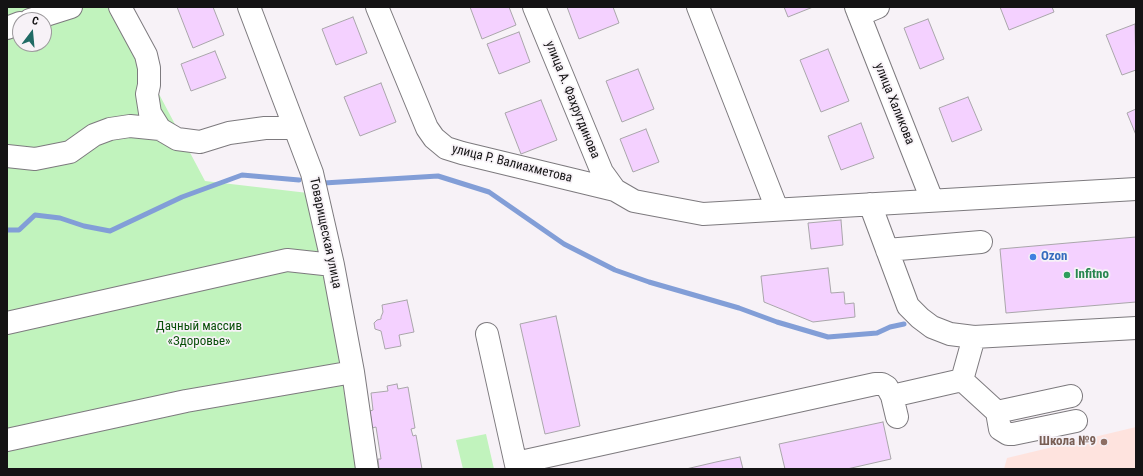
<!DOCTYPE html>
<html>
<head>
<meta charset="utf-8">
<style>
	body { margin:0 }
	#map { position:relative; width:1143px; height:476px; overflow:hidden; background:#f7f2f7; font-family:"Roboto Condensed",sans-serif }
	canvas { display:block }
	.frame { position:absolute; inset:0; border:8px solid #141314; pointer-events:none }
	.north { position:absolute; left:12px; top:12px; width:40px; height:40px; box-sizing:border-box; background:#f7f2f7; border:1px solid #9c999c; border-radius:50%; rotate:16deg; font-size:11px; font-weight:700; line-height:16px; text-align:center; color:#141314 }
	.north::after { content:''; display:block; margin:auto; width:14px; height:18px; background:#206b65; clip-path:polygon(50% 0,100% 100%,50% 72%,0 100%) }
</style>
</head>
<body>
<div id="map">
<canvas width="1143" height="476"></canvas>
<div class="frame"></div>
<div class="north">С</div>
</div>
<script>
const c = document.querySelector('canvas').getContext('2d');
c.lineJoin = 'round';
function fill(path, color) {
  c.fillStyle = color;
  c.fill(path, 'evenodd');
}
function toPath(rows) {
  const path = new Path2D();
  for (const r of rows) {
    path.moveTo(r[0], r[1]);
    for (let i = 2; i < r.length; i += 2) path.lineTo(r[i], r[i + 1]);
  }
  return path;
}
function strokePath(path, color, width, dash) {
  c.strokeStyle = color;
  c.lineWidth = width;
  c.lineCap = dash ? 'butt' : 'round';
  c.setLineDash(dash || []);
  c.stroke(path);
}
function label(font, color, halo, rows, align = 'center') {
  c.font = font + ' "Roboto Condensed",sans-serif';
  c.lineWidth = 3.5;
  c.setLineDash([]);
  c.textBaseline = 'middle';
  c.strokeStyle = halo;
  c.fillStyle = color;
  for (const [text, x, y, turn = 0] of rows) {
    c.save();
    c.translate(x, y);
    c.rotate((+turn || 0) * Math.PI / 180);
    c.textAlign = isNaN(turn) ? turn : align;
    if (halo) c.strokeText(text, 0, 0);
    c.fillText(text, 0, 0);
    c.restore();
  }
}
fill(toPath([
	[1136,427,1136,469,1004,469,1007,458]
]), '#fee3de');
fill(toPath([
	[7,7,113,7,205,181,308,193,326,275,356,469,7,469],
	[20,20,44,20,44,44,20,44],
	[486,434,494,469,463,469,456,440]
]), '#c1f3bd');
strokePath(toPath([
	[324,183,438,176,489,192,564,244,615,270,649,282,739,308,777,322,828,337,877,333,890,327,904,324],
	[7,230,19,230,35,215,60,218,84,226,110,231,182,197,242,175,299,180]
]), '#829ed7', 5);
const building = toPath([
	[177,7,213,7,224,35,193,48,177,7],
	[470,7,509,7,516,25,482,39,470,7],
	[567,7,613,7,619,23,579,39,567,7],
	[784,7,813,7,788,17,784,7],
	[1000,7,1052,7,1054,12,1009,30,1000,7],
	[353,17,367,53,336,65,322,29,353,17],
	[928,19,944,59,920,69,904,28,928,19],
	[1135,24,1136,70,1122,75,1106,35,1135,24],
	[519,32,530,62,499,74,487,44,519,32],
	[828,49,849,101,821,112,800,60,828,49],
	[215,51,226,78,191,91,181,64,215,51],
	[638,69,654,109,622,122,606,81,638,69],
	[381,83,396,122,360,136,344,97,381,83],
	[968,97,982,130,952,142,939,108,968,97],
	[541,100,557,140,521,154,505,113,541,100],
	[1136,109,1136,135,1127,113,1136,109],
	[861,123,874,158,841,170,828,136,861,123],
	[646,129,659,162,633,172,620,139,646,129],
	[841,220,843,245,811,249,808,223,841,220],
	[1136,237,1136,302,1006,313,1000,249,1136,237],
	[828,268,831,293,844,292,845,304,854,303,855,317,813,322,764,302,761,276,828,268],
	[407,300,414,332,399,335,401,346,385,349,381,331,375,329,374,323,377,320,381,319,381,317,383,312,382,305,407,300],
	[556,316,580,426,545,434,520,324,556,316],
	[397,384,398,389,408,387,415,428,411,429,413,436,416,435,422,469,379,469,378,459,381,459,376,427,372,428,370,411,373,410,371,393,388,391,387,386,397,384],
	[883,422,891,459,847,469,785,469,779,444,883,422],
	[740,457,743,469,686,469,716,462,740,457]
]);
fill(building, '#f4d1ff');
strokePath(building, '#a9a6aa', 1);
const minor = toPath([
	[120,7,146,55,149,68,149,85,147,94,150,113,160,129,177,139,200,142,229,133,265,128,295,128],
	[249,7,312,173,333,265,353,372,367,469],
	[377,7,427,128,434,138,446,148,462,153,615,190,634,201,703,214,1136,189],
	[534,7,602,172,615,190],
	[698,7,777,209],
	[856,7,932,200],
	[859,15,878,7],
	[30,20,71,7],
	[7,28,20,23],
	[7,156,35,159,70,152,94,135,110,129,130,126,160,129],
	[870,204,908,306,920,318,932,327,950,334,974,337,1136,328],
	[887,250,981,242],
	[7,323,287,260,333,265],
	[487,334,517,469],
	[962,380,997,412],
	[962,380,974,337],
	[892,396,962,380],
	[1071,396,997,412,1000,429,1008,434,1013,434,1076,421],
	[7,440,186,401,353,372],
	[516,463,875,384,882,384,887,387,892,396,897,417]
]);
strokePath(minor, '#7d7a7e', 24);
strokePath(minor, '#fff', 22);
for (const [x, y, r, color] of [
	[1033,257,4,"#3f7fe0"],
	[1067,275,4,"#2e9e5b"],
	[1104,442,4,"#8d6e63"]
]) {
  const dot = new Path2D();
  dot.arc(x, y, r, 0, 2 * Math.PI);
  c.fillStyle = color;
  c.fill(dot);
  strokePath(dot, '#f7f2f7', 1.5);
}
label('13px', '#141314', '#f7f2f7', [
	["улица А. Фахрутдинова",572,100,68],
	["улица Халикова",894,104,68],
	["улица Р. Валиахметова",512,164,14],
	["Товарищеская улица",325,233,78]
]);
label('bold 13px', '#366cbe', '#f7f2f7', [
	["Ozon",1041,257]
], 'left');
label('bold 13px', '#27864d', '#f7f2f7', [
	["Infitno",1075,275]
], 'left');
label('13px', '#095009', '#f7f2f7', [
	["Дачный массив",199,327],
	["«Здоровье»",199,342]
]);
label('bold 13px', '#785e54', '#f7f2f7', [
	["Школа №9",1096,442]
], 'right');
</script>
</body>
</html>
